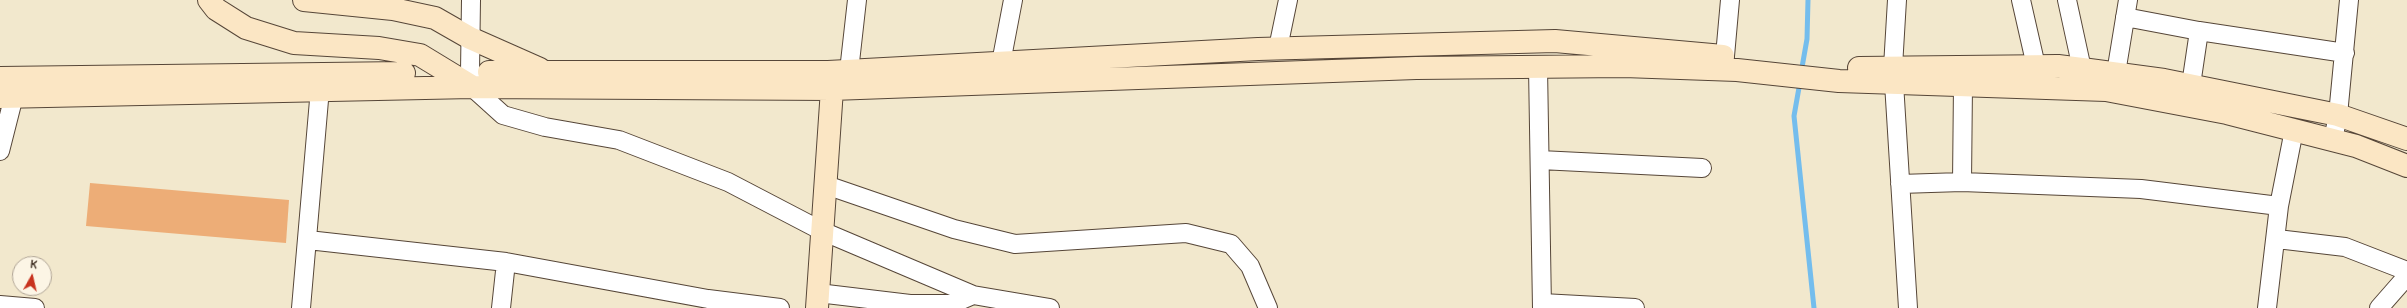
<!DOCTYPE html>
<html>
<head>
<meta charset="utf-8">
<style>
	body { margin:0 }
	#map { position:relative; width:2407px; height:308px; overflow:hidden; background:#f2e8cd; font-family:Pangolin,sans-serif }
	canvas { display:block }
	.north { position:absolute; left:12px; top:256px; width:40px; height:40px; box-sizing:border-box; background:#fcf5e5; border:1px solid #afa495; border-radius:50%; rotate:8deg; font-size:11px; font-weight:700; line-height:16px; text-align:center; color:#3b2a1e }
	.north::after { content:''; display:block; margin:auto; width:14px; height:18px; background:#c8321e; clip-path:polygon(50% 0,100% 100%,50% 72%,0 100%) }
</style>
</head>
<body>
<div id="map">
<canvas width="2407" height="308"></canvas>
<div class="north">K</div>
</div>
<script>
const c = document.querySelector('canvas').getContext('2d');
c.lineJoin = 'round';
function toPath(rows) {
  const path = new Path2D();
  for (const r of rows) {
    path.moveTo(r[0], r[1]);
    for (let i = 2; i < r.length; i += 2) path.lineTo(r[i], r[i + 1]);
  }
  return path;
}
function strokePath(path, color, width, dash) {
  c.strokeStyle = color;
  c.lineWidth = width;
  c.lineCap = dash ? 'butt' : 'round';
  c.setLineDash(dash || []);
  c.stroke(path);
}
function fill(path, color) {
  c.fillStyle = color;
  c.fill(path, 'evenodd');
}
strokePath(toPath([
	[1801,73,1807,39,1808,0],
	[1800,82,1794,116,1814,308]
]), '#74bded', 5);
fill(toPath([
	[90,183,289,200,286,243,86,226]
]), '#edad77');
const street = toPath([
	[471,0,470,72,472,87,503,115,545,127,619,140,728,182,822,231,973,295,1050,308],
	[1897,0,1893,67,1908,308],
	[2021,0,2036,66],
	[2067,0,2082,69],
	[2125,17,2199,31,2345,53],
	[1278,48,1288,0],
	[1725,56,1730,0],
	[1001,63,1013,0],
	[1538,67,1542,308],
	[849,71,857,0],
	[2116,73,2128,0],
	[2191,85,2199,31],
	[2333,140,2338,115,2349,0],
	[0,151,17,84],
	[1540,160,1702,168],
	[1962,182,1963,85],
	[1900,184,1962,182,2141,189,2279,206],
	[826,185,954,229,1015,244,1186,233,1231,244,1250,266,1268,308],
	[2277,239,2345,247,2407,271],
	[308,240,506,262,708,299,780,308],
	[818,293,910,304,952,304,973,295],
	[1542,303,1635,308],
	[0,305,35,308],
	[301,308,321,77],
	[501,308,506,262],
	[2267,308,2279,206,2294,130],
	[2379,308,2407,276]
]);
const secondary = toPath([
	[209,0,216,9,246,28,294,43,379,48,420,55,471,86],
	[304,0,393,9,435,18,470,38,540,69],
	[1859,68,2058,66,2082,69,2164,80,2338,115,2407,139],
	[489,72,828,72,1258,49,1555,41,1723,56],
	[0,78,404,73],
	[0,97,472,87,832,89,1416,68,1624,66,1737,70,1839,81,2106,90,2227,113,2356,146,2407,166],
	[817,308,832,89,829,76]
]);
strokePath(street, '#564638', 20);
strokePath(secondary, '#564638', 24);
strokePath(street, '#fff', 18);
strokePath(secondary, '#fbe6c4', 22);
</script>
</body>
</html>
